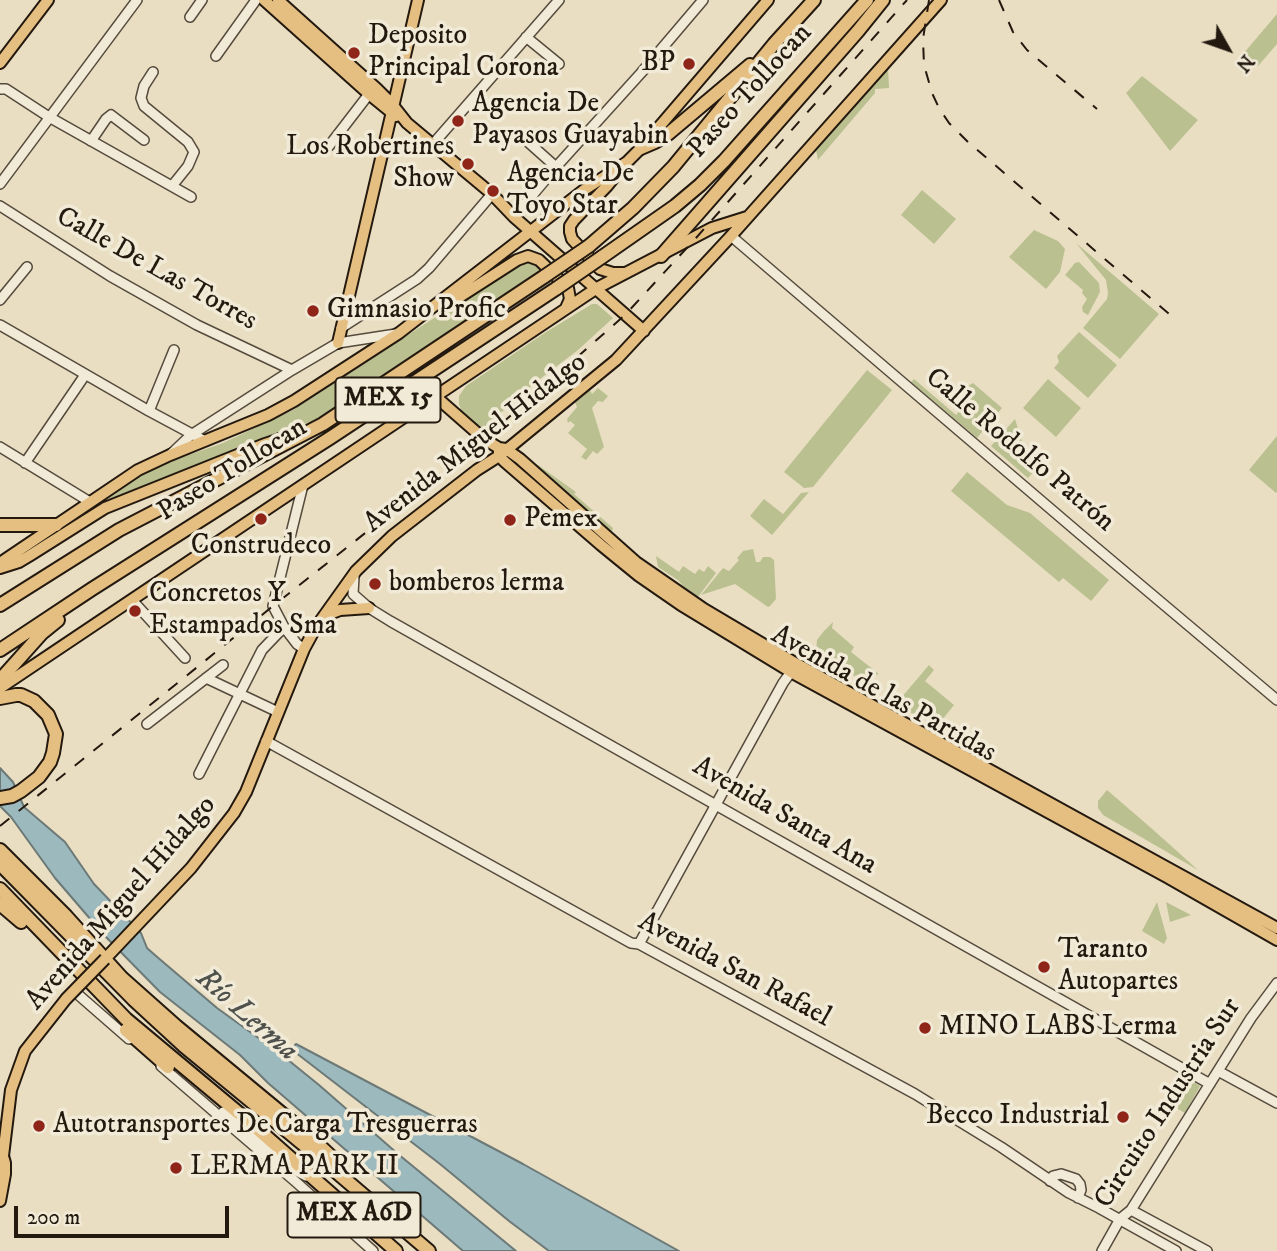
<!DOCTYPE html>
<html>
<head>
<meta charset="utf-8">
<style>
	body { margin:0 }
	#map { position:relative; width:1277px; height:1251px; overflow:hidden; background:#e9dec2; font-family:"IM FELL DW Pica",serif }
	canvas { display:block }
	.north { position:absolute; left:1193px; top:14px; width:70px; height:70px; -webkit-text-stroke:5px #f1ead7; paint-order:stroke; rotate:130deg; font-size:19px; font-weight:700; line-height:28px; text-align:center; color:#24190f }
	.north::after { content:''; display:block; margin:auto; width:24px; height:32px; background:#24190f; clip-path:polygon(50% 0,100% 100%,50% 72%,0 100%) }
	.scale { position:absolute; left:14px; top:1206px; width:215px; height:32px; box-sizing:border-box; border:4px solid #24190f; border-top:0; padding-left:9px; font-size:21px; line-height:24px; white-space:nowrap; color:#24190f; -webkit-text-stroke:5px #f1ead7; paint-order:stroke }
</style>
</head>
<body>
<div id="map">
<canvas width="1277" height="1251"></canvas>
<div class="north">N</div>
<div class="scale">200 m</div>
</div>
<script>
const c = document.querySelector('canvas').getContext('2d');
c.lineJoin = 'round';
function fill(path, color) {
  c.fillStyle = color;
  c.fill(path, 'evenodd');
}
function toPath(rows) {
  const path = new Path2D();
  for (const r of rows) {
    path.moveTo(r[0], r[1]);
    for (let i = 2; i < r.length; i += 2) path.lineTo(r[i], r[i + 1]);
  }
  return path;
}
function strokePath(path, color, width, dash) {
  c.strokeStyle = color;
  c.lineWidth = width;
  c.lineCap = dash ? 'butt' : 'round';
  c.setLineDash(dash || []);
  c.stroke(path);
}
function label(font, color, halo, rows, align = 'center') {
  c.font = font + ' "IM FELL DW Pica",serif';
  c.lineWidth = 7;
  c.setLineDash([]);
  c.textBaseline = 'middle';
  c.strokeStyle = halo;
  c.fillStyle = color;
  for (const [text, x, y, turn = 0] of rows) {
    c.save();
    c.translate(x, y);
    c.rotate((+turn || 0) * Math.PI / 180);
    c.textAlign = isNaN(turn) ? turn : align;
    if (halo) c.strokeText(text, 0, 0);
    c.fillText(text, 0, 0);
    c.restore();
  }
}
fill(toPath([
	[1277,14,1277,44,1258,66,1243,54],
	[888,67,889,88,875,89,875,93,818,160,816,150],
	[1142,76,1198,120,1170,151,1126,93],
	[922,190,956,219,934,244,901,215],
	[1034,230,1058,241,1065,249,1060,272,1046,289,1009,257],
	[1076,243,1159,314,1120,359,1083,328,1107,299,1108,293,1106,280],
	[520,262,533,262,541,270,321,418,226,452,116,499,95,505,146,470,223,443,293,410],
	[1079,262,1099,283,1100,292,1088,315,1083,312,1082,307,1087,299,1082,293,1083,290,1065,275,1075,263],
	[592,304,597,304,613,318,578,350,540,379,482,429,462,412,459,404,459,396,466,386,543,334],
	[1079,332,1117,365,1088,398,1054,368,1059,362,1057,356],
	[867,370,892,390,813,487,804,488,784,472],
	[914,379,956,415,972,396,961,387,966,387,973,383,1002,408,977,438,911,382],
	[1048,379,1081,408,1056,437,1023,408],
	[598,388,608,396,603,402,598,401,592,408,604,447,597,454,593,451,586,460,581,457,587,449,568,433,575,425,570,421,568,423,567,419,577,407,575,402,590,390,592,394],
	[1015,419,1024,448,1038,460,1047,451,1050,453,1028,478,991,446],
	[1277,436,1277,492,1276,493,1249,470],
	[538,465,576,492,574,494,613,528,612,531,587,517,534,469],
	[967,472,1007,505,1030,513,1109,580,1091,601,1063,578,1059,582,951,491],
	[809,492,772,535,750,516,764,499,783,514,801,493],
	[753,549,756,562,760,562,763,557,770,557,774,560,776,599,770,606,768,607,735,584,701,595,723,568,729,571,739,560,737,558,743,551],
	[656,556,679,572,683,566,695,574,699,569,704,572,708,566,716,573,698,597,689,593,678,580,658,567],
	[833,622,832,628,854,647,851,652,879,674,869,677,848,675,826,666,816,652,817,640,824,631],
	[929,665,934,670,925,681,954,705,942,720,929,722,895,705],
	[1107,790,1150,827,1198,870,1103,815,1098,808,1098,801],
	[1157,902,1167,938,1164,944,1142,931],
	[1166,902,1191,915,1170,922],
	[1185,1077,1200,1086,1185,1113,1169,1104]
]), '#bac090');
const water = toPath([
	[0,768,13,782,24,807,65,842,94,884,141,933,147,948,156,956,217,1008,282,1055,319,1085,398,1154,516,1251,463,1251,268,1083,240,1055,160,992,104,935,55,878,11,817,0,806,0,768],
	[296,1044,523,1164,679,1251,549,1251,509,1221,440,1164,291,1049,296,1044]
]);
fill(water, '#9cb9bd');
strokePath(water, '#6c7977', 2);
const minor = toPath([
	[190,17,202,0],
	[526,37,559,64],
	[216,56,256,0],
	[153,72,144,86,141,98,144,106,188,142,194,152,188,166,172,186],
	[0,89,6,89,49,117,191,197],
	[91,141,106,119,111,115,144,140],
	[528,142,556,167],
	[433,144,559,0],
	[329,146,369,94],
	[0,184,137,0],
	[0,206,110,276,197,325,292,370],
	[514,217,556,167,641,73,703,0],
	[731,236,1080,534,1277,700],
	[0,300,27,267],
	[0,325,149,411,205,441],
	[341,328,417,279,429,268,492,194],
	[149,411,174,350],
	[0,447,90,502],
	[172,453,191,435,292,370,338,343,396,334],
	[25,463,85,375],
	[303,485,273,606,284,627,297,644,304,649],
	[354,577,353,594,369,608,390,621,1210,1084],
	[132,600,185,658],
	[206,678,278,712],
	[147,724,223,665],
	[266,741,631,943,639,944,915,1094,1001,1147,1069,1193,1099,1208,1176,1251],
	[199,774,262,650,284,627],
	[639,944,783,683,791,672],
	[74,991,129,1039],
	[161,1066,296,1182,373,1251],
	[1218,1071,1277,1103],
	[223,1112,291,1168,306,1176],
	[1050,1181,1053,1176,1061,1174,1076,1179,1080,1184,1081,1190,1078,1198],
	[1131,1210,1207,1251],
	[1102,1251,1120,1219,1131,1210,1251,1018,1277,983]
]);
const major = toPath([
	[264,0,369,94,396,116],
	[278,0,377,89,392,104,407,123,492,194,514,217,644,331],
	[0,63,48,0],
	[620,170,607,186,574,220,570,226,570,232,572,239,600,269,613,273,624,273],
	[439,303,461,296,517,260,528,256,539,260,568,288,570,299,566,308],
	[338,343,418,0],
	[435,396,484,439,499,448,506,449,520,459,636,562,704,609,795,663,1277,928],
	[499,450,499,456,505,462,601,545,639,576,681,605,791,672,1167,877,1277,940],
	[0,563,138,470,170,455,268,415,294,401,399,333,584,190,627,162,641,148,768,0],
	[0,568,19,562,29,556,105,508,265,444,297,433],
	[326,618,332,613,340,610,369,608],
	[0,688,597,288,712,228,747,217],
	[105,959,191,868,234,813,246,792,304,649,316,627,356,571,392,536,477,470,499,456,616,360,731,236,941,0],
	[0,1201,5,1174,5,1163,3,1156]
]);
const highway = toPath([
	[641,148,655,142,668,134,750,65],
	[589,246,633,208,673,167,774,44,814,0],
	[661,256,858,31,883,0],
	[602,257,675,206,700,185,724,161,867,0],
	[0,525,56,525],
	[0,605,119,530,323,424,545,276],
	[0,650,92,589,330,438,557,288],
	[0,680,42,633,58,620],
	[0,698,16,695,21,695,34,701,48,715,56,734,53,753,50,762,39,777,21,791,12,796,0,798],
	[0,850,66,916,122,978,176,1026,309,1136,338,1163],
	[0,864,133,999,184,1046,320,1158,429,1251],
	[0,889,126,1019,253,1125,396,1251],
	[0,904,21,922],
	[126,1030,168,1067]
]);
strokePath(minor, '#554a3c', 12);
strokePath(major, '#24190f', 14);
strokePath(highway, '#24190f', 16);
strokePath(minor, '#f1ead7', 9);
strokePath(major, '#e4bf81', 10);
strokePath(highway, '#e4bf81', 12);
strokePath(toPath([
	[929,0,923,39,924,65,932,93,939,108,949,123,968,142,1175,319],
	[999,0,1013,32,1027,50,1097,109],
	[0,826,273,606,484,439,625,315,696,238,907,0]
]), '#24190f', 2, [12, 12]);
const majorBridge = toPath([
	[3,1156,11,1090,25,1051,66,999,105,959]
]);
const highwayBridge = toPath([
	[545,276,589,246],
	[557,288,602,257]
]);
strokePath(majorBridge, '#24190f', 14, []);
strokePath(highwayBridge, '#24190f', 16, []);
strokePath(majorBridge, '#e4bf81', 10);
strokePath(highwayBridge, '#e4bf81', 12);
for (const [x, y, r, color] of [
	[354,53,7,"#8f2418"],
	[689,64,7,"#8f2418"],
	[458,121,7,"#8f2418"],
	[468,164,7,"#8f2418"],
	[493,191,7,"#8f2418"],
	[313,311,7,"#8f2418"],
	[261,519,7,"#8f2418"],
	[510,520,7,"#8f2418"],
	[375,584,7,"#8f2418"],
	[135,611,7,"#8f2418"],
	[1044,967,7,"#8f2418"],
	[925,1028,7,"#8f2418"],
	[1123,1117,7,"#8f2418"],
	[39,1126,7,"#8f2418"],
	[176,1168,7,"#8f2418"]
]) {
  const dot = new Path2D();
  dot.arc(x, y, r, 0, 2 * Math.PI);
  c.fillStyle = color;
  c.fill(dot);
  strokePath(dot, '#f1ead7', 2.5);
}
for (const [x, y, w] of [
	[388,400,105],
	[354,1215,133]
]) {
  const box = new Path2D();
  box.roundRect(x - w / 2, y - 22.5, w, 45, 5);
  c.fillStyle = '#f1ead7';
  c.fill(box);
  strokePath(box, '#24190f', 2);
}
label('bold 26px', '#24190f', null, [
	["MEX 15",388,400],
	["MEX A6D",354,1215]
]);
label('28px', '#24190f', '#f1ead7', [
	["Deposito",368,37],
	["Principal Corona",368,69],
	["BP",675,64,"right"],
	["Agencia De",472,105],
	["Payasos Guayabin",472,137],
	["Los Robertines",454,148,"right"],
	["Show",454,180,"right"],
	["Agencia De",507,175],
	["Toyo Star",507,207],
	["Gimnasio Profic",327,311],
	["Pemex",524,520],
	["Construdeco",261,547,"center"],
	["bomberos lerma",389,584],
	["Concretos Y",149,595],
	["Estampados Sma",149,627],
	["Taranto",1058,951],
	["Autopartes",1058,983],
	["MINO LABS Lerma",939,1028],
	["Becco Industrial",1109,1117,"right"],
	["Autotransportes De Carga Tresguerras",53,1126],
	["LERMA PARK II",190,1168]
], 'left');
label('28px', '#24190f', '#f1ead7', [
	["Paseo Tollocan",751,92,-48],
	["Calle De Las Torres",156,270,29],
	["Avenida Miguel Hidalgo",476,444,-38],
	["Calle Rodolfo Patrón",1019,451,40],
	["Paseo Tollocan",233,471,-32],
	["Avenida de las Partidas",883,695,29],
	["Avenida Santa Ana",784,817,30],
	["Avenida Miguel Hidalgo",122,904,-49],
	["Avenida San Rafael",734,971,28],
	["Circuito Industria Sur",1169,1104,-57]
]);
label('italic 30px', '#4e514c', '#f1ead7', [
	["Río Lerma",246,1016,41]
]);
</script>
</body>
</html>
